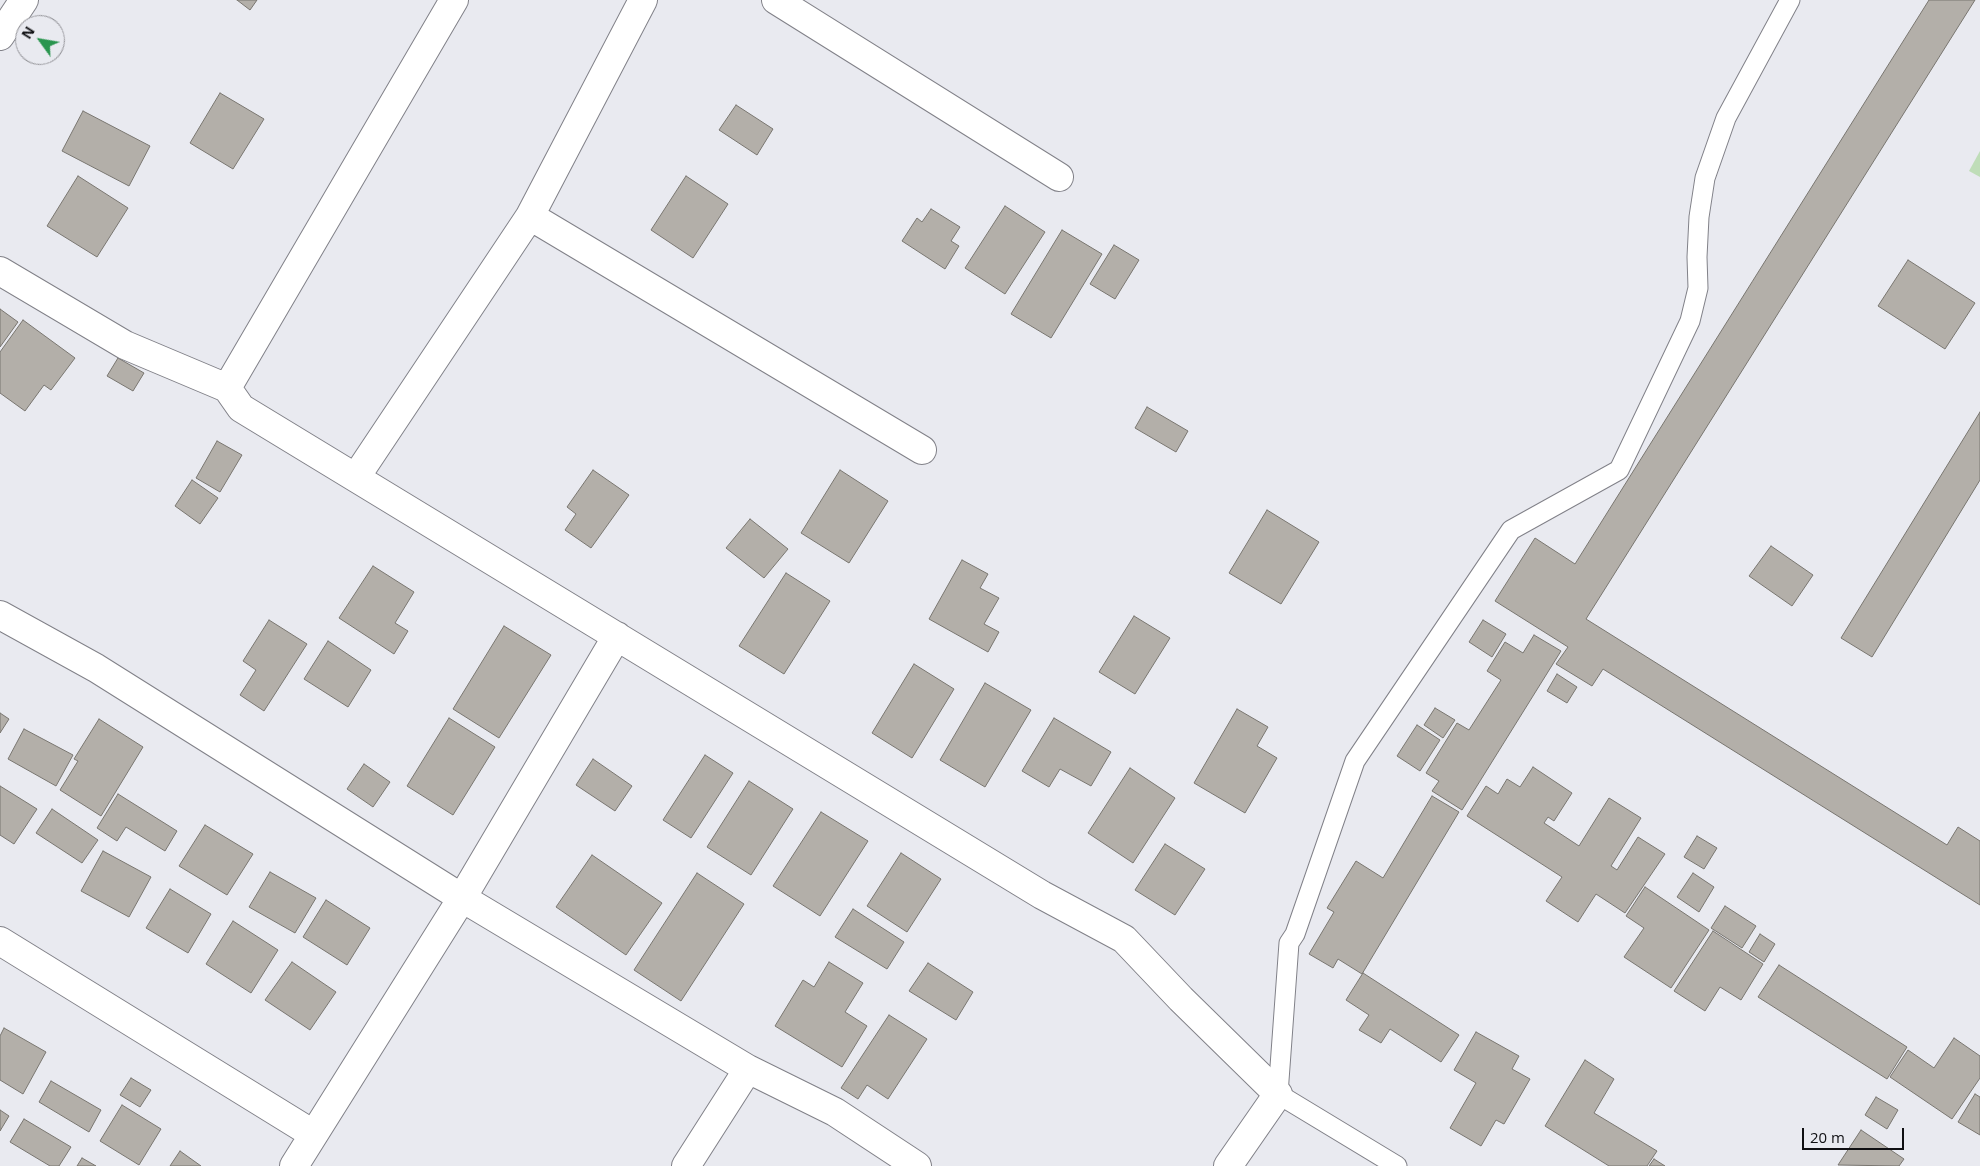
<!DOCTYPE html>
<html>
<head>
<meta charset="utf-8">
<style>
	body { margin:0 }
	#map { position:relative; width:1980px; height:1166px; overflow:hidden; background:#e9eaf0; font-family:"Open Sans",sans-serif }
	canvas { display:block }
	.north { position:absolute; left:15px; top:15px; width:50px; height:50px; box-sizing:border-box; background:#e9eaf0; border:1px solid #929297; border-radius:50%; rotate:302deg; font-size:14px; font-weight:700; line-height:20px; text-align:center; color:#0f0f12 }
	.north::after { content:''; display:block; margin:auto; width:18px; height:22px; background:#29954e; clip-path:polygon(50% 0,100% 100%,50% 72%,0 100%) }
	.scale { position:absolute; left:1802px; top:1128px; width:102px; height:22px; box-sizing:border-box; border:2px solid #0f0f12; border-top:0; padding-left:6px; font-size:15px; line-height:18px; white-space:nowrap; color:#0f0f12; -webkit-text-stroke:4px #e9eaf0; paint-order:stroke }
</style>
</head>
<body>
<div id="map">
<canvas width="1980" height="1166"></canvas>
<div class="north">N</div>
<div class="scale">20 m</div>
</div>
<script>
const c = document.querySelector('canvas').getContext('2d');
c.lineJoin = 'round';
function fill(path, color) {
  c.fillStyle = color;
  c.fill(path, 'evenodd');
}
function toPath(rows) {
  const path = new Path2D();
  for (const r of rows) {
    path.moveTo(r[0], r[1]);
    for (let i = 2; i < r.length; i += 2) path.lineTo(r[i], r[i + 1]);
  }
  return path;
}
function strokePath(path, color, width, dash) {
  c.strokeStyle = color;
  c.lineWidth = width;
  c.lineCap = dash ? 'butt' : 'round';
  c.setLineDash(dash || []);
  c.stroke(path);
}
fill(toPath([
	[1980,151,1980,177,1969,171]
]), '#bfddb8');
const building = toPath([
	[237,0,257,0,250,10,237,0],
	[1929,0,1975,0,1586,619,1947,845,1958,827,1980,841,1980,905,1603,669,1592,686,1556,664,1568,647,1495,601,1535,538,1575,564,1929,0],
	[220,93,264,119,233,169,190,143,220,93],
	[736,105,773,129,757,155,719,130,736,105],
	[83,111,150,146,129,186,62,151,83,111],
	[78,176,128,208,97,257,47,226,78,176],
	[686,176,728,204,693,258,651,230,686,176],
	[1005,206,1045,232,1005,294,965,268,1005,206],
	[931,209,960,227,951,241,959,246,945,269,902,241,917,218,922,222,931,209],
	[1062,230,1102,254,1051,338,1011,314,1062,230],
	[1114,245,1139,260,1115,299,1090,284,1114,245],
	[1908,260,1975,303,1945,349,1878,306,1908,260],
	[0,309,18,322,0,347,0,309],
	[23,320,75,358,51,390,44,385,25,411,0,393,0,352,23,320],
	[118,358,144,373,133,391,107,376,118,358],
	[1147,407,1188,431,1176,452,1135,428,1147,407],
	[1980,412,1980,480,1872,657,1841,638,1980,412],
	[217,441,242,455,220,492,196,478,217,441],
	[593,470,629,495,591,548,565,530,576,514,567,507,593,470],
	[840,470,888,501,849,563,801,533,840,470],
	[192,480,218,498,200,524,175,506,192,480],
	[1267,510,1319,542,1281,604,1229,573,1267,510],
	[750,519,788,549,764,578,726,548,750,519],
	[1771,546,1813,575,1792,606,1749,576,1771,546],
	[962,560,988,574,980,588,999,598,984,624,999,632,988,652,929,619,962,560],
	[373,566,414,592,395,623,408,631,394,654,339,618,373,566],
	[786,573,830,601,784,674,739,646,786,573],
	[1134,616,1170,638,1135,694,1099,672,1134,616],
	[269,620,307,644,264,711,240,695,256,670,243,661,269,620],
	[1483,620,1506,634,1492,657,1469,642,1483,620],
	[504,626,551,655,499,738,453,709,504,626],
	[1534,635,1561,651,1462,810,1432,791,1439,781,1426,773,1457,723,1469,730,1501,680,1487,671,1505,642,1523,653,1534,635],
	[328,641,371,670,348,707,304,679,328,641],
	[914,664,954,689,912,758,872,733,914,664],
	[1557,674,1577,687,1567,703,1547,691,1557,674],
	[985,683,1031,710,985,787,940,760,985,683],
	[1435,708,1455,720,1443,738,1424,725,1435,708],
	[1237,709,1268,727,1257,746,1277,758,1245,813,1194,783,1237,709],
	[0,713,9,719,0,733,0,713],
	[449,718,495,747,453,815,407,786,449,718],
	[1054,718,1111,752,1091,786,1060,769,1049,787,1022,771,1054,718],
	[99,719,143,747,101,816,60,790,78,761,74,759,99,719],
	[1417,725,1440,740,1420,771,1397,756,1417,725],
	[24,729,73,755,56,786,8,759,24,729],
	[705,755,733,773,691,838,663,820,705,755],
	[593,759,632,786,615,811,576,785,593,759],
	[364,764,390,782,373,807,347,789,364,764],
	[1533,767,1572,793,1554,821,1548,817,1544,823,1579,846,1609,798,1641,818,1611,866,1617,870,1638,837,1665,854,1625,913,1596,894,1578,922,1546,901,1562,877,1467,816,1486,786,1498,794,1507,779,1520,787,1533,767],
	[1130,768,1175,798,1133,863,1088,833,1130,768],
	[749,781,793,809,751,875,707,847,749,781],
	[0,786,37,809,14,844,0,835,0,786],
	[118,794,177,831,165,851,126,827,117,841,97,828,118,794],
	[1432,796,1459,812,1362,974,1338,959,1333,968,1309,954,1334,912,1327,908,1356,861,1383,878,1432,796],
	[52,809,98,840,82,863,36,833,52,809],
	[821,812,868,841,820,916,773,886,821,812],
	[205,825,253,854,227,895,179,866,205,825],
	[1697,836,1717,848,1704,869,1684,857,1697,836],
	[1165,844,1205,869,1175,915,1135,890,1165,844],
	[103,851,151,877,129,917,81,891,103,851],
	[901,853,941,879,907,932,867,906,901,853],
	[592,855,662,903,626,955,556,907,592,855],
	[270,872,316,898,295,933,249,907,270,872],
	[697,873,744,904,681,1001,634,970,697,873],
	[1693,873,1714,887,1699,912,1677,897,1693,873],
	[1645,887,1709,930,1671,988,1624,957,1644,928,1626,916,1645,887],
	[170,889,211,914,188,953,146,928,170,889],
	[326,900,370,928,347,965,303,937,326,900],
	[1725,906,1756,926,1742,948,1711,928,1725,906],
	[853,909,904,942,887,969,835,937,853,909],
	[233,921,278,950,251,993,206,964,233,921],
	[1713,931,1763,964,1741,1000,1720,987,1705,1011,1674,991,1713,931],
	[1760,934,1775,944,1764,962,1749,952,1760,934],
	[292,962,336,992,310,1030,265,1000,292,962],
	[829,962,863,983,845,1012,867,1026,842,1067,775,1026,803,980,814,987,829,962],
	[928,963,973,992,956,1020,909,991,928,963],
	[1779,965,1907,1047,1887,1079,1758,997,1779,965],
	[1363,973,1459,1035,1441,1062,1390,1029,1381,1043,1359,1030,1369,1015,1346,1000,1363,973],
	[889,1015,927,1039,888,1099,867,1085,858,1099,841,1088,889,1015],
	[4,1028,46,1052,23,1094,0,1080,0,1036,4,1028],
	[1476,1032,1519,1056,1512,1069,1530,1079,1504,1124,1496,1120,1481,1146,1450,1128,1476,1083,1454,1070,1476,1032],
	[1954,1038,1980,1056,1980,1078,1952,1119,1890,1077,1908,1050,1934,1068,1954,1038],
	[1585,1060,1614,1079,1594,1113,1657,1151,1647,1166,1609,1166,1545,1126,1585,1060],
	[131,1078,151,1090,140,1107,120,1095,131,1078],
	[51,1081,101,1110,89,1132,39,1102,51,1081],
	[1975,1094,1980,1097,1980,1135,1958,1122,1975,1094],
	[1876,1097,1898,1110,1887,1129,1865,1115,1876,1097],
	[122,1105,161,1129,139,1165,100,1141,122,1105],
	[0,1110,9,1116,0,1131,0,1110],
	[24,1119,71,1147,59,1166,50,1166,10,1142,24,1119],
	[1861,1130,1904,1159,1899,1166,1838,1165,1861,1130],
	[180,1151,201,1166,170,1166,180,1151],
	[82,1158,96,1166,77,1166,82,1158],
	[1654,1159,1665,1166,1649,1166,1654,1159]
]);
fill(building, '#b3afa9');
strokePath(building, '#797670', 1);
const lane = toPath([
	[1397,1166,1278,1094,1289,943,1295,934,1355,761,1511,530,1619,470,1690,321,1698,288,1697,257,1699,217,1705,178,1726,118,1790,0]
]);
const street = toPath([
	[776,0,1059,177],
	[0,36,24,0],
	[530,216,922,450],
	[0,271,125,345,227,388,241,408,1042,895,1124,939,1181,999,1278,1094,1228,1166],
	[227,388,454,0],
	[356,477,530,216,643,0],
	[0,615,96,668,462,898,748,1069,835,1112,917,1166],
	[0,941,313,1134],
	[294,1166,462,898,617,636],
	[686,1166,748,1069]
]);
strokePath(lane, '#818188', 21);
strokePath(street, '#818188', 30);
strokePath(lane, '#fff', 19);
strokePath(street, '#fff', 28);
</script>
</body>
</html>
